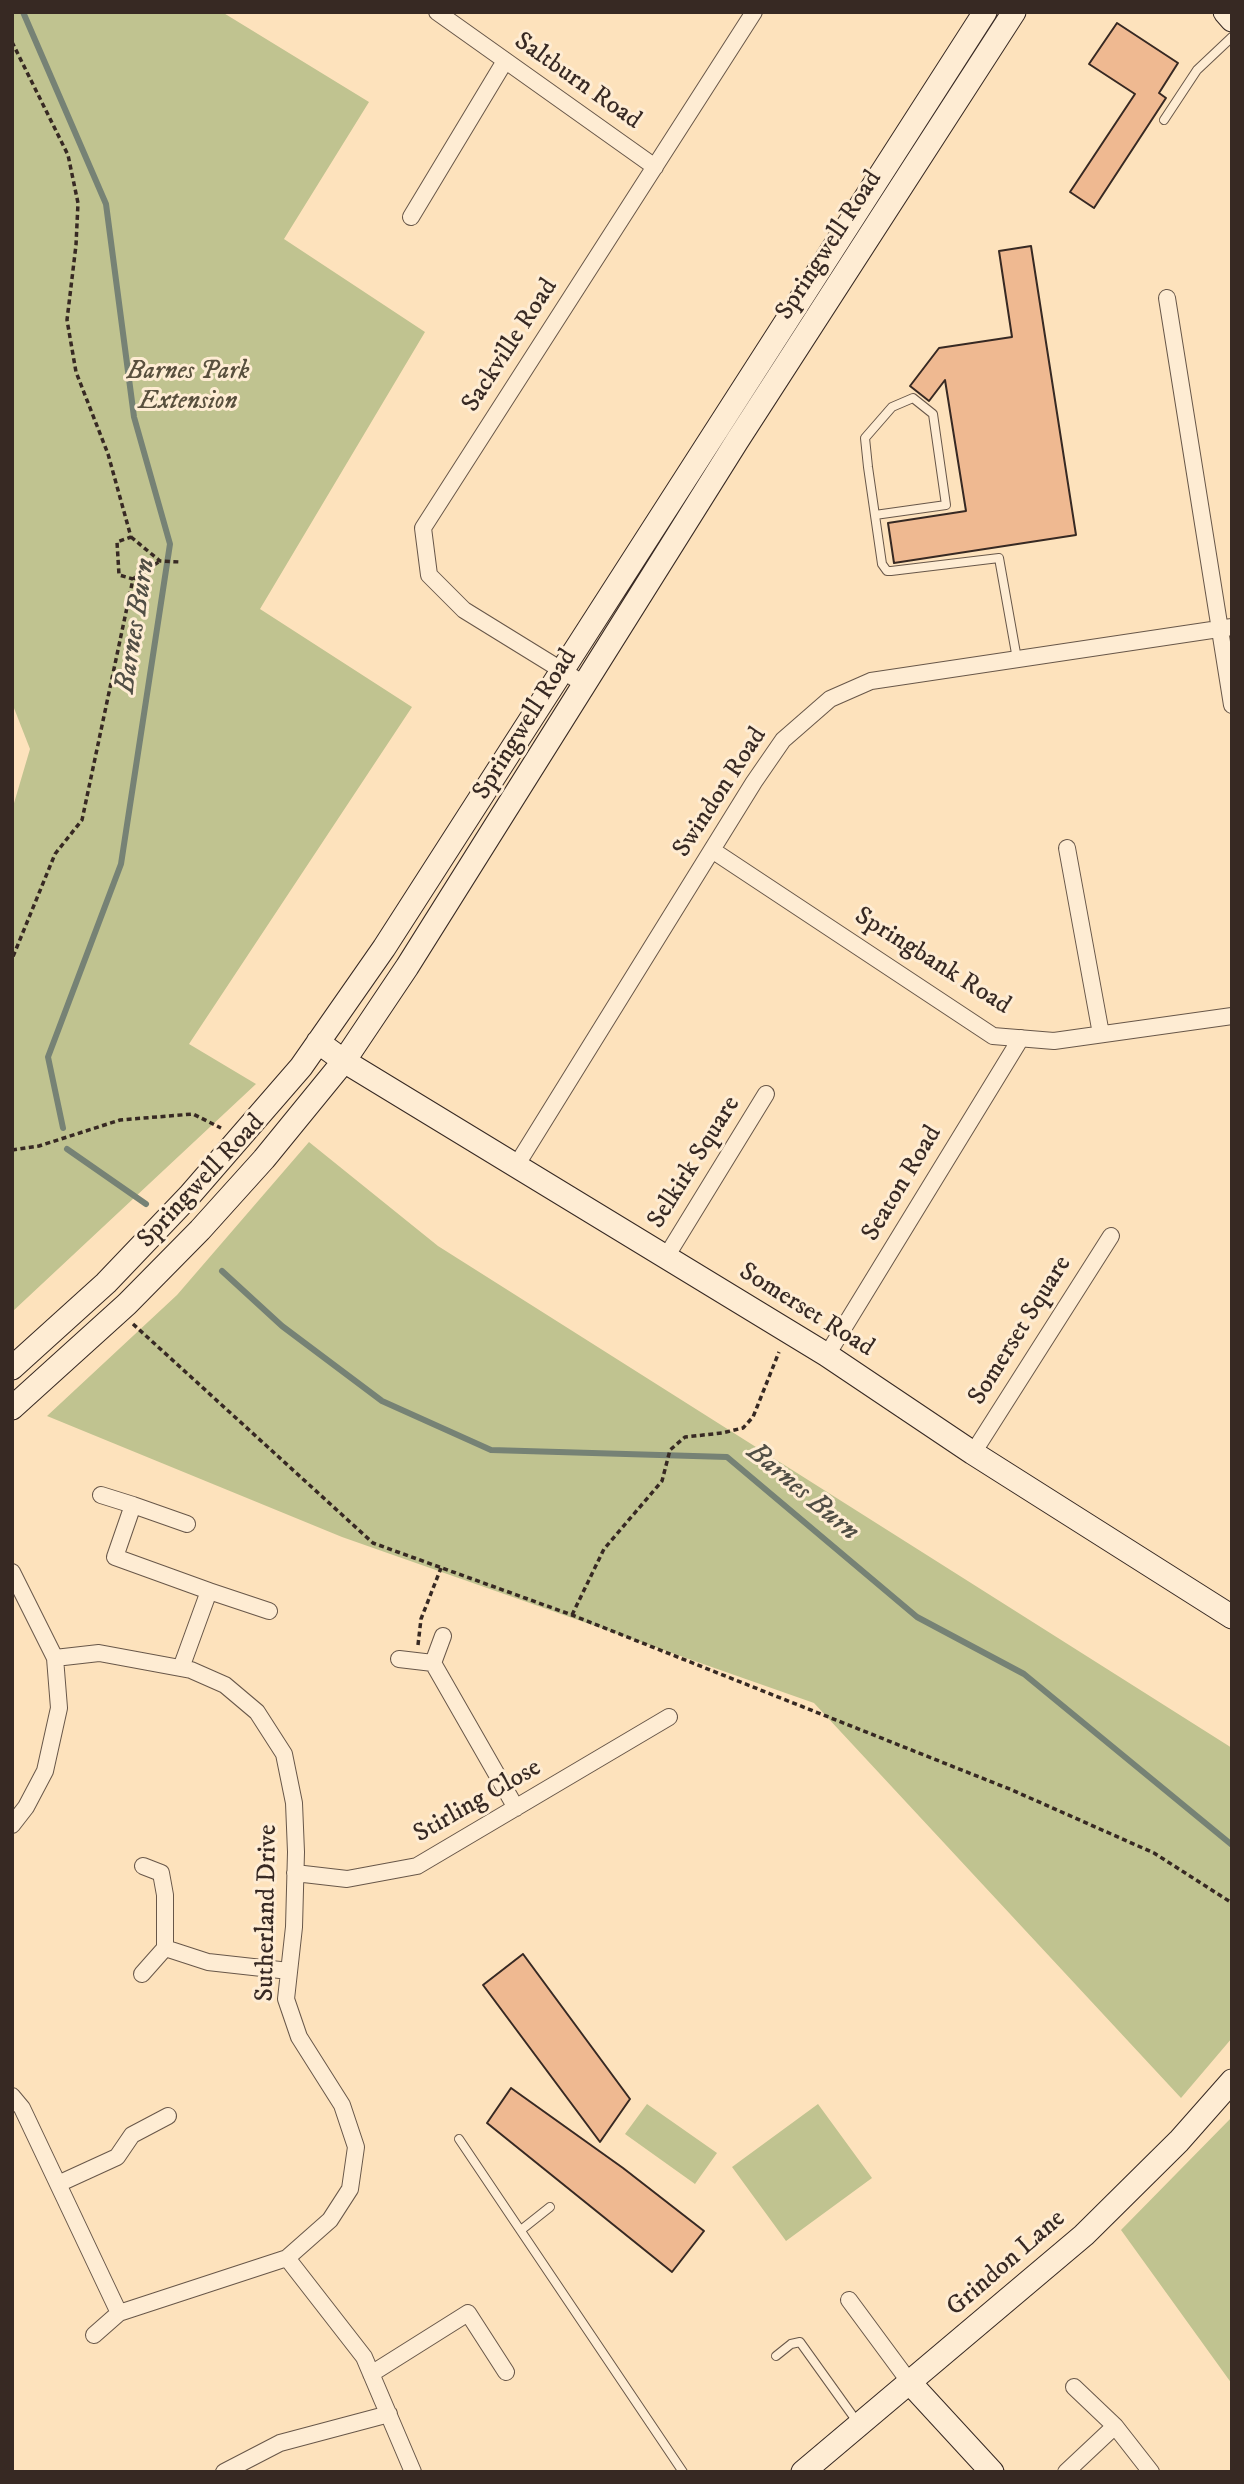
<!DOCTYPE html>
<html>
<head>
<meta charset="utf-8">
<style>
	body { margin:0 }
	#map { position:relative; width:1244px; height:2484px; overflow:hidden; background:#fde2bc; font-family:"IM FELL DW Pica",serif }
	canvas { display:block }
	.frame { position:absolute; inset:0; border:14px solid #372923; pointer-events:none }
</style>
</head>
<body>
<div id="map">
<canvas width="1244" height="2484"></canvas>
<div class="frame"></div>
</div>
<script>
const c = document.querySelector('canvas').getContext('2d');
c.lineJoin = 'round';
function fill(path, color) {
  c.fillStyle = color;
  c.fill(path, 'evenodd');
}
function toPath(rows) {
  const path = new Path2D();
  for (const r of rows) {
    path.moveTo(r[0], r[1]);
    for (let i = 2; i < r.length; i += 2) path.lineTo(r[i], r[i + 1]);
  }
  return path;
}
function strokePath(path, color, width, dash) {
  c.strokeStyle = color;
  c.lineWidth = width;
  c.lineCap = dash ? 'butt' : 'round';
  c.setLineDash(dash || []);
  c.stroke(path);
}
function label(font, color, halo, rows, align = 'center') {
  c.font = font + ' "IM FELL DW Pica",serif';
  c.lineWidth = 6;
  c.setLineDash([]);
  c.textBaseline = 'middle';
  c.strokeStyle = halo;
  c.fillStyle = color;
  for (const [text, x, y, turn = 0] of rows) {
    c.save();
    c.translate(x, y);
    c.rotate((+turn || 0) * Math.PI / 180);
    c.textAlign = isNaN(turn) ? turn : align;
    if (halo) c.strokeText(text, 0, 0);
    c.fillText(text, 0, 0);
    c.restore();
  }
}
fill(toPath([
	[12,12,222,12,369,102,284,239,425,332,260,609,412,707,189,1044,256,1084,12,1312,12,810,30,749,12,703],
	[309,1142,438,1246,1232,1748,1232,2038,1181,2098,814,1703,342,1537,47,1416,177,1295],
	[647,2104,717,2153,695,2184,625,2134],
	[818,2104,872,2178,786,2241,732,2167],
	[1232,2117,1232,2384,1121,2230]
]), '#c0c390');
strokePath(toPath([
	[23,12,106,204,134,417,170,544,121,864,48,1057,63,1128],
	[67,1149,146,1204],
	[222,1271,282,1326,382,1401,491,1450,727,1457,917,1617,1024,1674,1232,1845]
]), '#768275', 6);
const building = toPath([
	[1117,23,1178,63,1159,93,1166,98,1094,208,1070,192,1135,94,1089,64,1117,23],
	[1031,246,1076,535,894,563,888,523,966,511,945,380,929,401,910,386,939,348,1012,337,999,251,1031,246],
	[523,1954,630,2099,600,2142,483,1985,523,1954],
	[511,2088,623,2168,704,2231,672,2272,487,2123,511,2088]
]);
fill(building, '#efb991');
strokePath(building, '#372923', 2);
const lane = toPath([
	[1164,120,1197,70,1232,37],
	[875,515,946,505,933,414,913,398,892,407,865,438,868,467,882,564,887,571,891,571,999,558,1017,659],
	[459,2139,683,2472],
	[521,2230,550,2207],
	[776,2356,791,2344,800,2342,858,2423]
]);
const street = toPath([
	[437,12,655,167],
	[411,217,505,61],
	[1167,298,1232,705],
	[584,684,464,610,429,575,423,528,754,12],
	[1067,848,1101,1034],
	[712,850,993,1036,1054,1041,1232,1016],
	[516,1166,754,782,783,740,830,699,871,681,1232,627],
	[666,1257,766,1094],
	[827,1355,1021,1038],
	[973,1453,1111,1236],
	[101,1495,133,1505],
	[187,1524,133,1505,115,1557,209,1591],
	[12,1572,55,1658,59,1708,45,1771,26,1807,12,1825],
	[443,1636,433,1663,516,1808],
	[399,1659,433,1663],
	[181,1668,209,1591,269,1611],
	[143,1866,161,1873,165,1895,165,1948,208,1962,289,1971],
	[295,1873,347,1879,417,1866,669,1717],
	[142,1974,165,1948],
	[12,2096,22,2108,119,2313,287,2258,330,2220,350,2189,356,2147,342,2105,299,2037,286,1999,294,1927,296,1852,294,1803,284,1754,257,1712,225,1685,191,1670,99,1653,55,1658],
	[58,2184,117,2157,132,2135,168,2116],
	[287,2258,364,2357,413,2472],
	[849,2300,911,2384],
	[94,2335,119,2313],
	[371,2374,468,2313,506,2372],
	[1074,2387,1115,2426,1151,2472],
	[224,2472,280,2443,389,2414],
	[1066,2472,1115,2426]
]);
const secondary = toPath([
	[1225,12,1232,20],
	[318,1042,344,1061,827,1355,973,1453,1232,1617],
	[12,1368,106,1283,189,1196,301,1067,384,948,985,12],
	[12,1408,127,1304,200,1230,264,1159,344,1061,407,967,737,441,1014,12],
	[911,2384,992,2472],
	[803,2472,1084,2235,1179,2141,1232,2081]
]);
strokePath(lane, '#685749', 10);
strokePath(street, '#685749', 18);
strokePath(secondary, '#372923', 25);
strokePath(toPath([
	[12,42,68,155,78,203,76,245,67,320,76,372,108,454,131,537,117,542,119,575,133,579,82,820,55,854,12,959],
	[131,537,160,561,181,562],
	[133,579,160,561],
	[12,1150,39,1146,120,1120,193,1114,221,1128],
	[133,1324,373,1543,572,1615,1012,1790,1154,1853,1232,1903],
	[572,1615,604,1549,662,1481,670,1450,685,1437,722,1433,743,1428,753,1417,779,1352],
	[418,1645,421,1619,441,1568]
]), '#372923', 3.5, [5, 3.5]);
strokePath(lane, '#feecd3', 8);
strokePath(street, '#feecd3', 16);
strokePath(secondary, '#feecd3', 23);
label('26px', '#372923', '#feecd3', [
	["Saltburn Road",577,82,35],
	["Springwell Road",830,246,-57],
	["Sackville Road",511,346,-57],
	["Springwell Road",526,725,-58],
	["Swindon Road",721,793,-57],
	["Springbank Road",932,962,32],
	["Selkirk Square",695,1163,-58],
	["Springwell Road",202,1182,-47],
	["Seaton Road",903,1184,-59],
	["Somerset Road",806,1311,32],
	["Somerset Square",1021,1331,-58],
	["Stirling Close",478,1802,-30],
	["Sutherland Drive",268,1913,-89],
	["Grindon Lane",1007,2264,-41]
]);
label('italic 26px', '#59503e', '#feecd3', [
	["Barnes Park",188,373],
	["Extension",188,403]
]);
label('italic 28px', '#514e45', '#feecd3', [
	["Barnes Burn",137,626,-81],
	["Barnes Burn",802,1493,40]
]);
</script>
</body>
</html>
